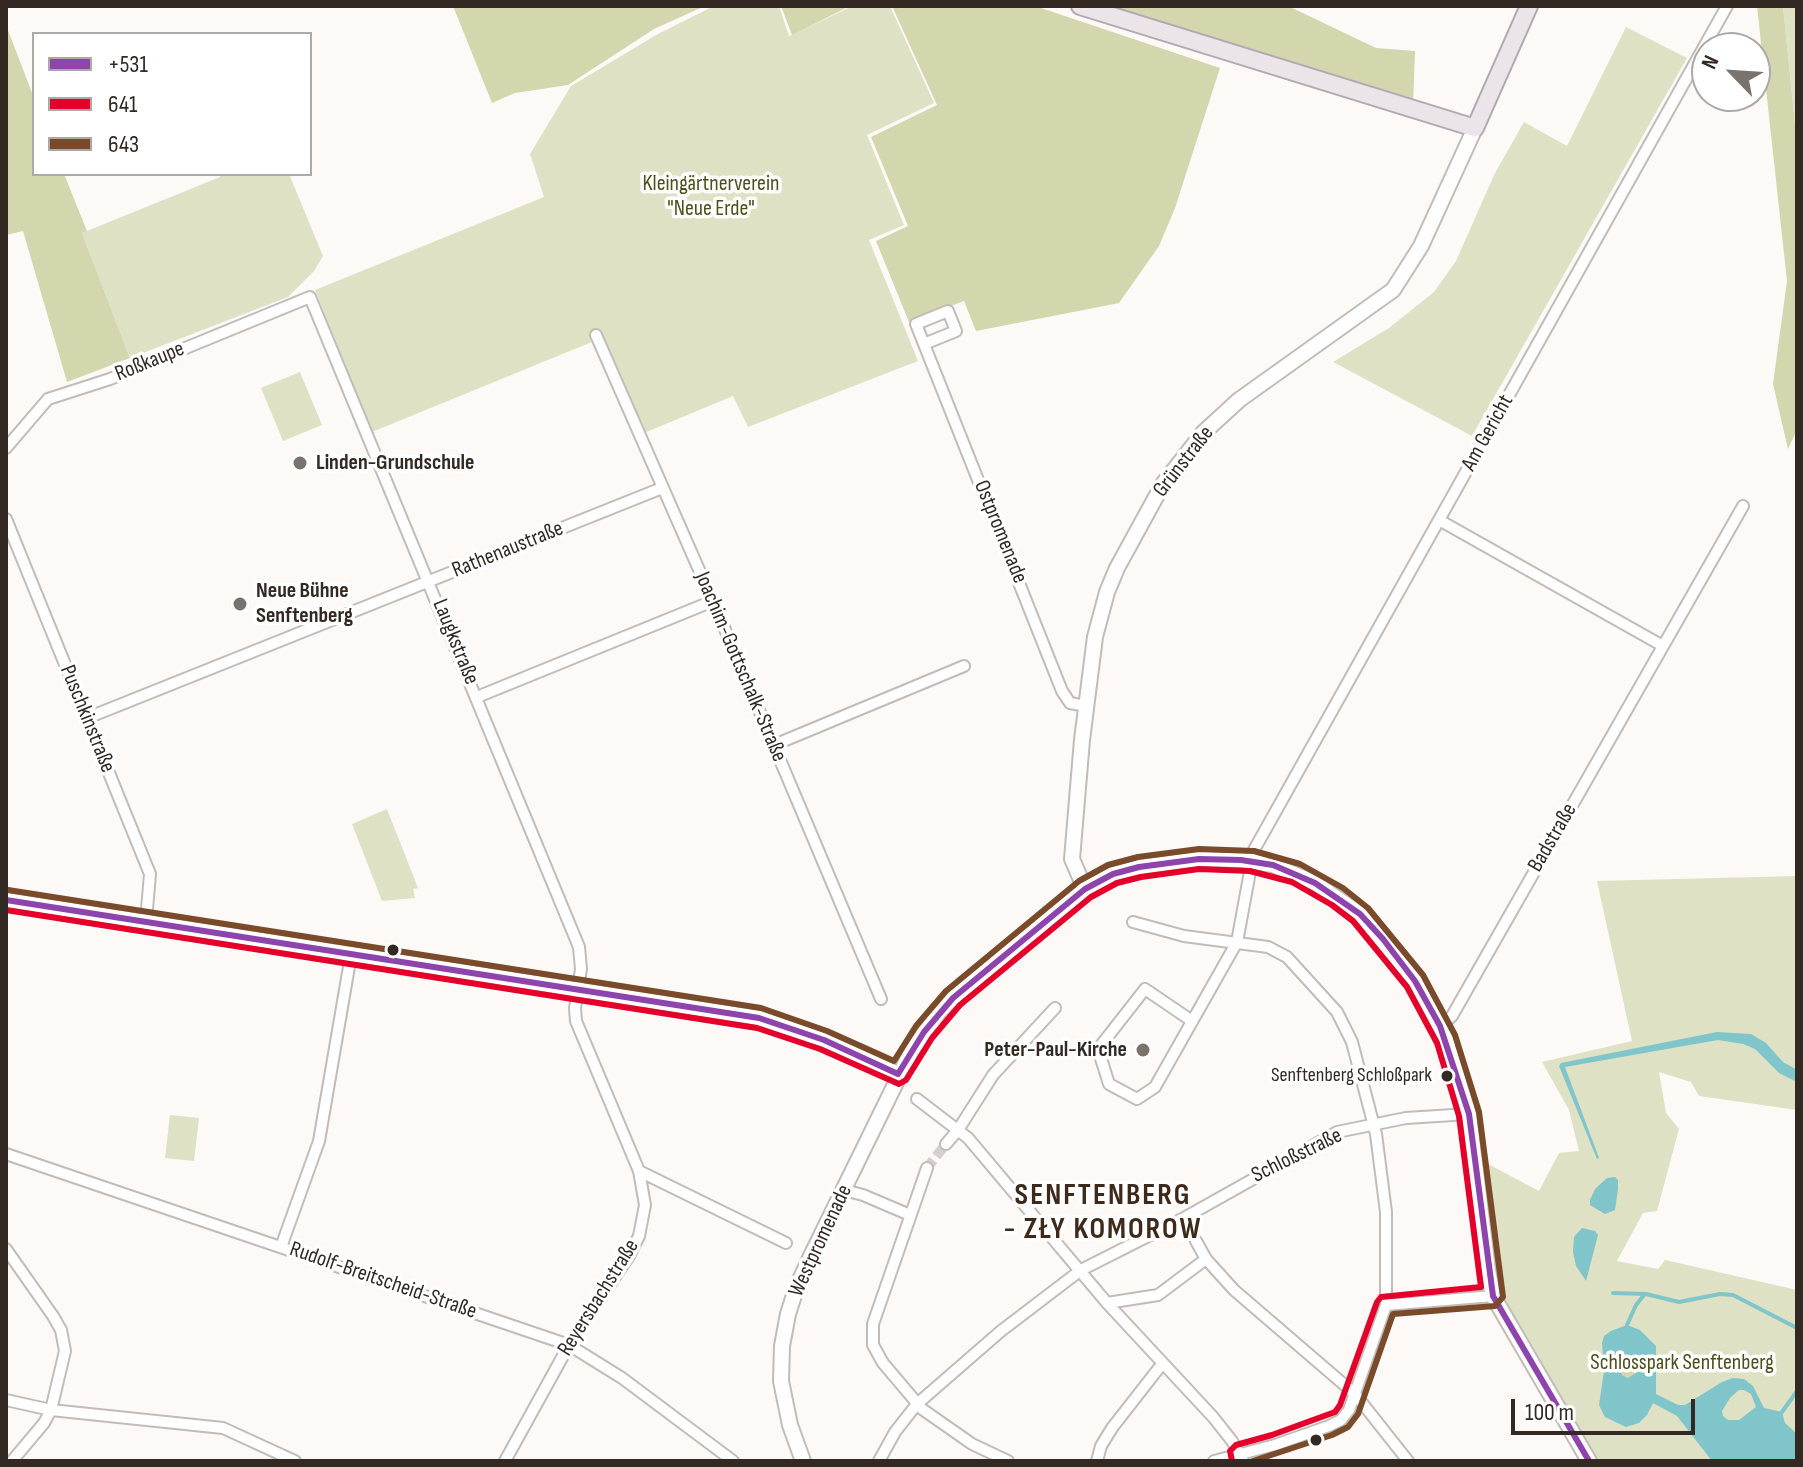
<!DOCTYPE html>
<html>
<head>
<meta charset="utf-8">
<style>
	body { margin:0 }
	#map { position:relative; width:1803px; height:1467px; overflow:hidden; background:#fcf9f7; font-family:"Sofia Sans Condensed",sans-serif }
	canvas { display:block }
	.frame { position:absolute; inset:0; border:8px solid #332922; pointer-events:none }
	.legend { position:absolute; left:32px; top:32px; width:280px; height:144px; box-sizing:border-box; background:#fff; border:2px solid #ada9a7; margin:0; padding:10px 14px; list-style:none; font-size:24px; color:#332922 }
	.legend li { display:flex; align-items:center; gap:16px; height:40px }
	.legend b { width:40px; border:2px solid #ada9a7 }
	.north { position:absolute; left:1691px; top:32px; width:80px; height:80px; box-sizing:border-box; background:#fff; border:2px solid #ada9a7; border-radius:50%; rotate:295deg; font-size:22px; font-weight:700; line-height:32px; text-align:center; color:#332922 }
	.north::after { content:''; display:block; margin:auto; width:28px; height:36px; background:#79726d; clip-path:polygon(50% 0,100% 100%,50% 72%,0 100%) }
	.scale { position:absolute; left:1511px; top:1399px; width:184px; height:36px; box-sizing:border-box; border:4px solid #332922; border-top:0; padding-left:10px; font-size:24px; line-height:28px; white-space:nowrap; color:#332922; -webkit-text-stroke:6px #fff; paint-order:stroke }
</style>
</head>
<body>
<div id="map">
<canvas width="1803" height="1467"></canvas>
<div class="frame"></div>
<ul class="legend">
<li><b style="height:10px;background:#8e44ad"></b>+531</li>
<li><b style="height:10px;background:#e4002b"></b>641</li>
<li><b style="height:10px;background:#7a4b2a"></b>643</li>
</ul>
<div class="north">N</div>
<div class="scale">100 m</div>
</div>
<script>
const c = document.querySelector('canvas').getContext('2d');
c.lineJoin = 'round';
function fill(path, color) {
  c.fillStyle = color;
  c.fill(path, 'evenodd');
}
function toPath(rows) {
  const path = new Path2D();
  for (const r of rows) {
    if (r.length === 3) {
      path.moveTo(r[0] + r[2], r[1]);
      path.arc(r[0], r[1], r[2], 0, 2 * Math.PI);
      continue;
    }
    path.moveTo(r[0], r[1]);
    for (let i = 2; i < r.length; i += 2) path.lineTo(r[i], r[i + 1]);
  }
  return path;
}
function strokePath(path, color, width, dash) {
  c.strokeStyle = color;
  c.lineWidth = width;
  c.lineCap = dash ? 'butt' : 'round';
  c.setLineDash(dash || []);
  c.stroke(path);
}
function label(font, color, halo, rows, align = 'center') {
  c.font = font + ' "Sofia Sans Condensed",sans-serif';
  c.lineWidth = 7;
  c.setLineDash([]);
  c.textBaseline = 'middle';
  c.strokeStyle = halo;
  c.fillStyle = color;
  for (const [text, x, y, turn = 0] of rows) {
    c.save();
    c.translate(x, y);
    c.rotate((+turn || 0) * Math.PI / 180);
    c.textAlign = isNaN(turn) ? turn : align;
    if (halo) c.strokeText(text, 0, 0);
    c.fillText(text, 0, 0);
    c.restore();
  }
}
fill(toPath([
	[714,6,779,6,789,36,853,6,890,6,934,103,867,135,904,225,869,240,918,361,748,427,733,396,644,433,604,337,372,432,315,290,544,197,530,154,571,86,658,34],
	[1783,6,1797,6,1797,144],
	[1626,27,1687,58,1472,436,1333,362,1389,328,1434,292,1456,261,1495,173,1524,122,1567,146],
	[220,174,289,174,323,256,314,271,288,297,130,358,82,233,220,177],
	[300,372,322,425,283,441,261,388],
	[387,809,418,888,413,889,415,898,382,901,352,824],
	[1797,876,1797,1110,1699,1096,1691,1082,1659,1072,1666,1113,1679,1129,1657,1211,1643,1213,1617,1261,1658,1269,1665,1260,1797,1290,1797,1461,1597,1461,1504,1302,1493,1269,1481,1166,1488,1164,1539,1191,1559,1153,1579,1151,1569,1110,1542,1062,1632,1041,1597,881],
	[170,1115,199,1118,194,1161,165,1158]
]), '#dfe1c4');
fill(toPath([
	[453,6,705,6,654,29,568,85,515,93,492,103],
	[781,6,850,6,792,35],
	[892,6,1035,6,1220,68,1175,208,1159,246,1119,303,976,331,964,301,909,322,876,241,908,226,871,137,937,105],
	[1093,6,1288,6,1376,48,1415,51,1413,105],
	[1757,6,1783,6,1797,144,1797,430,1788,449,1773,384,1787,281],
	[6,25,34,98,34,174,64,174,87,231,82,233,130,358,67,382,23,231,6,235],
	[1629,1367,10]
]), '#d4d6ae');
fill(toPath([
	[1717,1032,1751,1034,1766,1043,1783,1062,1797,1070,1797,1082,1779,1073,1755,1049,1743,1044,1718,1040,1565,1067,1599,1158,1597,1159,1559,1066,1561,1063],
	[1615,1177,1618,1180,1618,1189,1615,1210,1605,1214,1590,1205,1590,1200,1595,1189,1607,1178],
	[1582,1228,1595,1231,1598,1235,1586,1281,1576,1266,1573,1252,1574,1237],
	[1627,1325,1640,1330,1656,1346,1656,1394,1678,1405,1685,1405,1722,1382,1733,1378,1744,1379,1753,1386,1764,1408,1782,1412,1785,1423,1797,1434,1797,1461,1712,1461,1677,1416,1653,1403,1647,1415,1639,1423,1626,1427,1605,1417,1599,1405,1604,1371,1602,1343,1604,1336,1611,1331],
	[1628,1356,1634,1357,1639,1365,1639,1371,1628,1378,1622,1375,1620,1370,1620,1362],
	[1739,1390,1744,1390,1751,1394,1756,1407,1739,1420,1728,1420,1723,1416,1722,1411,1730,1398]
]), '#7fc5ca');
strokePath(toPath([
	[1613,1293,1646,1294,1679,1302,1720,1294,1733,1295,1797,1328],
	[1627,1325,1636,1305,1644,1295],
	[1782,1412,1797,1391]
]), '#7fc5ca', 4);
strokePath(toPath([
	[927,1168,946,1144],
	[1186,1226,1196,1241]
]), '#d4cfcc', 10, [10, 5]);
const street = toPath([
	[596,335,721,620,881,999],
	[924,344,956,331,948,311,916,324,1062,691,1070,703,1086,706],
	[6,448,48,399,110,379,310,297,579,947,581,969,575,1008,576,1021,639,1171,645,1205,639,1236,629,1256,569,1345,505,1461],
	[6,519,150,874,146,921],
	[1439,520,1663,646],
	[477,697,713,601],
	[87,718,662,488],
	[774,745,964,666],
	[1133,922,1184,936,1268,947,1287,957,1337,1012,1352,1042,1376,1134,1386,1212,1386,1305,1349,1410,1341,1420,1329,1426,1275,1445,1214,1461],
	[1192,1021,1145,989,1098,1049,1109,1084,1137,1099,1155,1087,1237,942,1254,850,1727,6],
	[1440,1026,1452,1016,1743,506],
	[917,1099,968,1138,1107,1303,1213,1417,1232,1441,1243,1461],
	[946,1144,958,1130,993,1075,1055,1008],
	[6,1154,569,1345,622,1378,733,1461],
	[927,1168,873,1324,873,1345,883,1363,922,1409,972,1444,1008,1461],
	[639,1171,786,1243],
	[844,1190,863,1195,910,1215],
	[1196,1241,1206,1259,1234,1290,1355,1394,1408,1461],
	[281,1247,319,1141,351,955],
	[6,1249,53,1316,61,1330,65,1351,51,1410,44,1423,12,1461],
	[1107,1303,1158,1295,1206,1259],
	[1386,1305,1493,1296],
	[6,1400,51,1410,223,1428,295,1461],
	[879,1461,895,1432,917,1404,1001,1331,1081,1270,1182,1219,1337,1132,1406,1118,1469,1114],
	[1097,1461,1101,1446,1112,1428,1162,1364]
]);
const secondary = toPath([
	[1085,889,1072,859,1082,740,1095,637,1107,592,1117,568,1163,484,1203,433,1239,400,1393,290,1421,246,1475,128],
	[6,900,759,1018,824,1040,898,1074],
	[803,1461,790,1425,781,1381,782,1346,788,1314,796,1289,811,1256,911,1052,939,1012,953,998,1085,889,1113,874,1139,867,1199,859,1241,860,1273,865,1315,883,1360,914,1415,981,1446,1039,1469,1114,1488,1270,1493,1296,1589,1461]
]);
const primary = toPath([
	[1080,6,1475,128,1529,6]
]);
strokePath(street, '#c2bcb8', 14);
strokePath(secondary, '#c2bcb8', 18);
strokePath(primary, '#b4a8b0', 20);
strokePath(street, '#fffefe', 10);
strokePath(secondary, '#fffefe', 14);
strokePath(primary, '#ebe5ea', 16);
strokePath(toPath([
	[6,900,759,1018,824,1040,898,1074],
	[898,1074,924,1032,953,998,1085,889,1113,874,1139,867,1199,859,1241,860,1273,865,1315,883,1360,914,1383,939,1415,981,1440,1026,1469,1114,1493,1296,1589,1461]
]), '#8e44ad', 6);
strokePath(toPath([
	[6,910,757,1028,820,1049,899,1084,906,1080,932,1038,960,1005,1091,897,1117,883,1141,877,1199,869,1250,871,1292,882,1332,905,1353,921,1407,987,1437,1043,1459,1116,1481,1287,1381,1297,1377,1302,1340,1405,1335,1412,1272,1435,1236,1445,1230,1451,1232,1461]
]), '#e4002b', 6);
strokePath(toPath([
	[8,890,761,1008,827,1031,894,1061,916,1026,946,991,1079,881,1108,865,1138,857,1199,849,1254,851,1300,864,1343,888,1368,908,1423,975,1455,1035,1479,1112,1503,1297,1495,1306,1393,1314,1358,1414,1348,1427,1332,1435,1253,1461]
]), '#7a4b2a', 6);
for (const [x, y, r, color] of [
	[300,463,8,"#79726d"],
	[240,604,8,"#79726d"],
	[393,950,7,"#332922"],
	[1143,1050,8,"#79726d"],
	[1447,1076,7,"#332922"],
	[1316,1440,7,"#332922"]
]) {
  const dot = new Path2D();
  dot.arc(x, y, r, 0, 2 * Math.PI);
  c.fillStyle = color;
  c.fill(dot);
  strokePath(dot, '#fff', 3);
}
label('20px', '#332922', '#fff', [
	["Senftenberg Schloßpark",1432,1076]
], 'right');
label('22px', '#4c501b', '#fff', [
	["Kleingärtnerverein",711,184],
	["\"Neue Erde\"",711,209],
	["Schlosspark Senftenberg",1682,1363]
]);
label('22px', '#332922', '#fff', [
	["Roßkaupe",150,362,-22],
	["Am Gericht",1488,433,-61],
	["Grünstraße",1184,462,-52],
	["Ostpromenade",1000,532,68],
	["Rathenaustraße",508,550,-22],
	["Laugkstraße",455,642,68],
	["Joachim-Gottschalk-Straße",740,667,67],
	["Puschkinstraße",87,719,68],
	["Badstraße",1553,838,-60],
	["Schloßstraße",1297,1156,-26],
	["Westpromenade",821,1241,-65],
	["Rudolf-Breitscheid-Straße",383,1281,19],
	["Reyersbachstraße",599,1298,-58]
]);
label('bold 22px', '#332922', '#fff', [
	["Linden-Grundschule",316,463],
	["Neue Bühne",256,591],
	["Senftenberg",256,616],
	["Peter-Paul-Kirche",1127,1050,"right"]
], 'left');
c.letterSpacing = '2px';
label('bold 30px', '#3d2a1a', '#fff', [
	["SENFTENBERG",1103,1196],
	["- ZŁY KOMOROW",1103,1230]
]);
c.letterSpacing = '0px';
</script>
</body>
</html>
